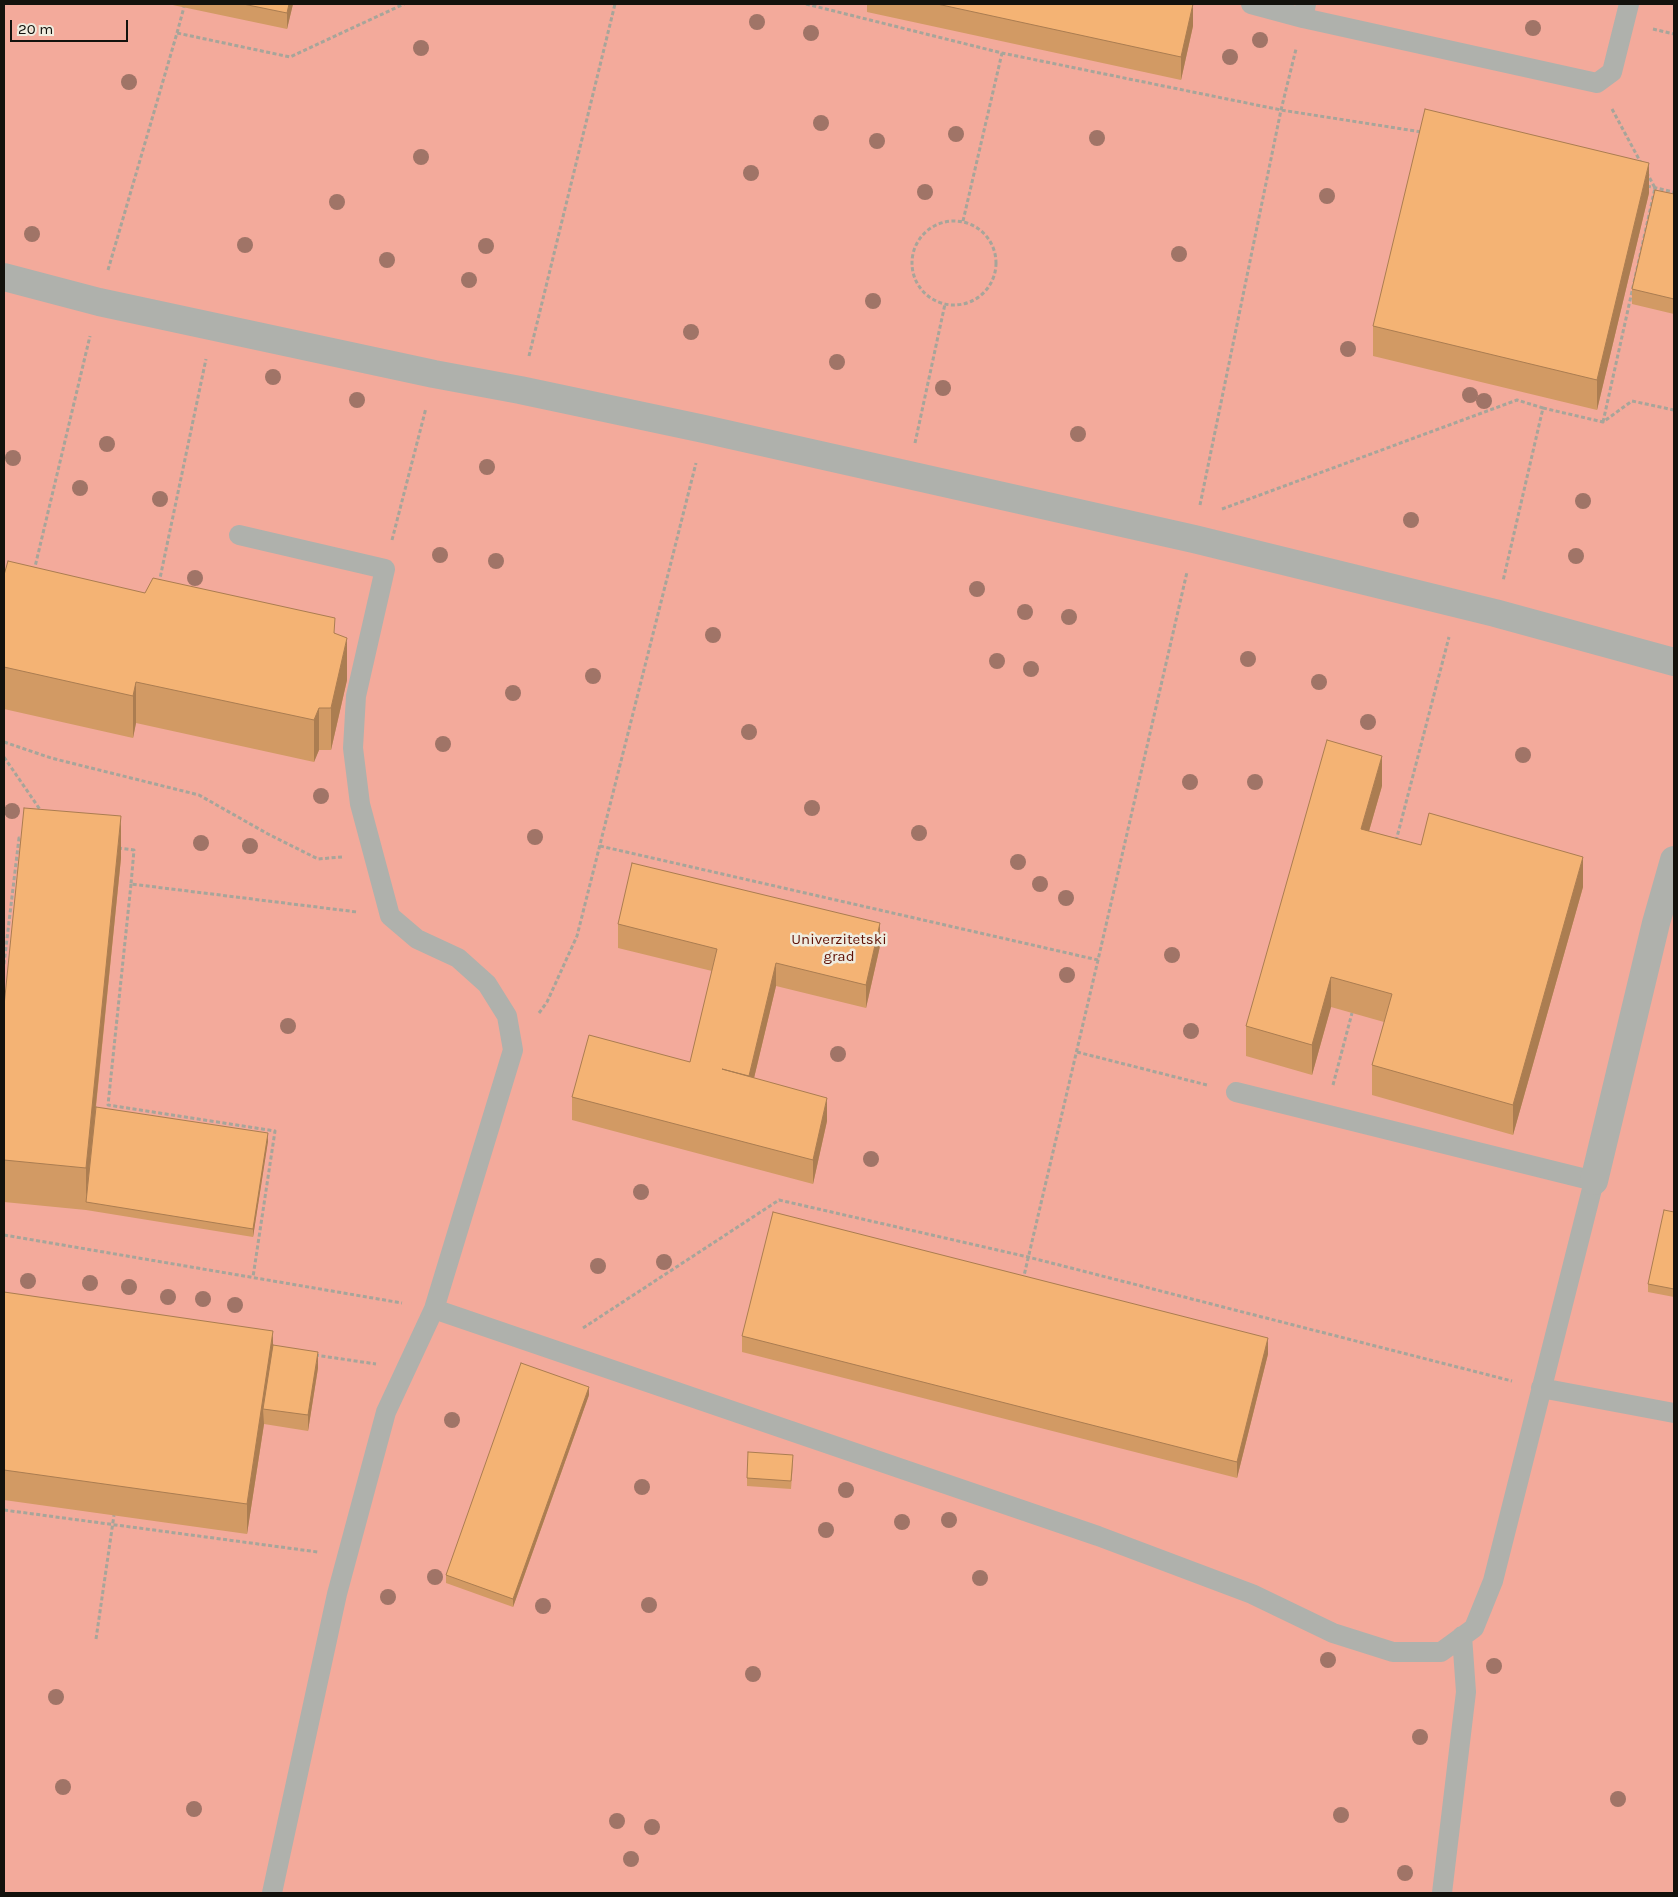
<!DOCTYPE html>
<html>
<head>
<meta charset="utf-8">
<style>
	body { margin:0 }
	#map { position:relative; width:1678px; height:1897px; overflow:hidden; background:#efecdf; font-family:Karla,sans-serif }
	canvas { display:block }
	.frame { position:absolute; inset:0; border:5px solid #13120d; pointer-events:none }
	.scale { position:absolute; left:10px; top:20px; width:118px; height:22px; box-sizing:border-box; border:2px solid #13120d; border-top:0; padding-left:6px; font-size:15px; line-height:18px; white-space:nowrap; color:#13120d; -webkit-text-stroke:4px #efecdf; paint-order:stroke }
</style>
</head>
<body>
<div id="map">
<canvas width="1678" height="1897"></canvas>
<div class="frame"></div>
<div class="scale">20 m</div>
</div>
<script>
const c = document.querySelector('canvas').getContext('2d');
c.lineJoin = 'round';
function fill(path, color) {
  c.fillStyle = color;
  c.fill(path, 'evenodd');
}
function toPath(rows) {
  const path = new Path2D();
  for (const r of rows) {
    if (r.length === 3) {
      path.moveTo(r[0] + r[2], r[1]);
      path.arc(r[0], r[1], r[2], 0, 2 * Math.PI);
      continue;
    }
    path.moveTo(r[0], r[1]);
    for (let i = 2; i < r.length; i += 2) path.lineTo(r[i], r[i + 1]);
  }
  return path;
}
function strokePath(path, color, width, dash) {
  c.strokeStyle = color;
  c.lineWidth = width;
  c.lineCap = dash ? 'butt' : 'round';
  c.setLineDash(dash || []);
  c.stroke(path);
}
function label(font, color, halo, rows, align = 'center') {
  c.font = font + ' Karla,sans-serif';
  c.lineWidth = 5;
  c.setLineDash([]);
  c.textBaseline = 'middle';
  c.strokeStyle = halo;
  c.fillStyle = color;
  for (const [text, x, y, turn = 0] of rows) {
    c.save();
    c.translate(x, y);
    c.rotate((+turn || 0) * Math.PI / 180);
    c.textAlign = isNaN(turn) ? turn : align;
    if (halo) c.strokeText(text, 0, 0);
    c.fillText(text, 0, 0);
    c.restore();
  }
}
fill(toPath([
	[4,4,1674,4,1674,1893,4,1893]
]), '#f3aa9b');
strokePath(toPath([
	[806,4,1002,53,1281,110,1422,132],
	[1653,29,1674,34],
	[177,33,184,7],
	[1612,109,1641,163],
	[1647,186,1674,192],
	[954,263,42],
	[963,221,1002,53],
	[108,270,177,33,290,57,404,4],
	[529,356,615,4],
	[1543,408,1603,422,1632,401,1674,410],
	[1603,422,1655,188,1648,175],
	[915,443,945,304],
	[1200,505,1281,110,1296,49],
	[1222,509,1517,400,1543,408,1503,581],
	[392,540,426,408],
	[34,571,90,336],
	[159,583,206,359],
	[4,742,51,758,199,795,268,834,318,859,342,857],
	[4,757,41,811],
	[1396,841,1449,637],
	[600,846,1098,960],
	[118,848,134,850,131,884,357,912],
	[131,884,108,1105,275,1131,253,1277],
	[4,964,19,838,24,839],
	[539,1013,547,1002,577,936,696,463],
	[1077,1052,1207,1085],
	[1333,1085,1352,1013],
	[4,1235,402,1303],
	[1023,1280,1098,960,1187,572],
	[583,1328,779,1200,1028,1257,1512,1381],
	[315,1355,376,1364],
	[4,1510,318,1552],
	[96,1639,114,1515]
]), '#a7a59a', 3, [4, 2.5]);
strokePath(toPath([
	[1251,4,1303,18,1306,4],
	[1303,18,1597,83,1612,72,1629,4],
	[239,535,385,569,356,696,353,748,360,804,390,916,417,939,458,958,487,984,507,1016,513,1050,434,1309,386,1412,337,1594,272,1893],
	[434,1309,1098,1536,1252,1594,1333,1633,1393,1652,1441,1652,1474,1628,1493,1581,1594,1181,1236,1092],
	[1541,1388,1674,1413],
	[1442,1893,1466,1692,1462,1636]
]), '#afb1ac', 20);
strokePath(toPath([
	[4,277,99,302,434,374,520,390,704,429,1194,539,1495,613,1674,662],
	[1594,1181,1656,923,1674,860]
]), '#afb1ac', 28);
c.fillStyle = '#a07467';
for (const [x, y] of [
	[757,22],
	[1533,28],
	[811,33],
	[1260,40],
	[421,48],
	[1230,57],
	[129,82],
	[821,123],
	[956,134],
	[1097,138],
	[877,141],
	[421,157],
	[751,173],
	[925,192],
	[1327,196],
	[337,202],
	[32,234],
	[245,245],
	[486,246],
	[1179,254],
	[387,260],
	[469,280],
	[873,301],
	[691,332],
	[1348,349],
	[837,362],
	[273,377],
	[943,388],
	[1470,395],
	[357,400],
	[1484,401],
	[1078,434],
	[107,444],
	[13,458],
	[487,467],
	[80,488],
	[160,499],
	[1583,501],
	[1411,520],
	[440,555],
	[1576,556],
	[496,561],
	[195,578],
	[977,589],
	[1025,612],
	[1069,617],
	[713,635],
	[1248,659],
	[997,661],
	[1031,669],
	[593,676],
	[1319,682],
	[513,693],
	[1368,722],
	[749,732],
	[443,744],
	[1523,755],
	[1190,782],
	[1255,782],
	[321,796],
	[812,808],
	[12,811],
	[919,833],
	[535,837],
	[201,843],
	[250,846],
	[1018,862],
	[1040,884],
	[1066,898],
	[1172,955],
	[1067,975],
	[288,1026],
	[1191,1031],
	[838,1054],
	[871,1159],
	[641,1192],
	[664,1262],
	[598,1266],
	[28,1281],
	[90,1283],
	[129,1287],
	[168,1297],
	[203,1299],
	[235,1305],
	[452,1420],
	[642,1487],
	[846,1490],
	[949,1520],
	[902,1522],
	[826,1530],
	[435,1577],
	[980,1578],
	[388,1597],
	[649,1605],
	[543,1606],
	[1328,1660],
	[1494,1666],
	[753,1674],
	[56,1697],
	[1420,1737],
	[63,1787],
	[1618,1799],
	[194,1809],
	[1341,1815],
	[617,1821],
	[652,1827],
	[631,1859],
	[1405,1873]
]) {
  c.beginPath();
  c.arc(x, y, 8, 0, 2 * Math.PI);
  c.fill();
}
fill(toPath([
	[168,4,293,4,287,29],
	[867,4,1193,4,1193,26,1181,80,867,12],
	[1649,193,1597,410,1373,356,1373,326],
	[1674,194,1674,314,1632,304,1632,289],
	[4,575,145,593,335,633,347,680,331,750,319,750,314,762,136,723,133,738,4,709],
	[1382,786,1369,831,1421,845,1583,887,1513,1135,1372,1095,1372,1065,1384,1022,1331,1007,1312,1075,1246,1056,1246,1026],
	[121,858,96,1107,268,1141,253,1237,86,1210,4,1202,4,1006],
	[618,924,880,946,866,1008,776,986,754,1078,827,1121,813,1184,572,1120,572,1097,690,1062,712,971,618,948],
	[1674,1212,1674,1297,1648,1292,1648,1284],
	[4,1292,273,1345,318,1368,308,1431,264,1424,247,1534,4,1500],
	[742,1336,1268,1354,1237,1478,742,1352],
	[589,1395,513,1607,446,1583,446,1575],
	[793,1463,791,1489,747,1486,747,1478]
]), '#d29a64');
fill(toPath([
	[289,4,293,4,287,29,287,13],
	[1193,4,1193,26,1181,80,1181,57],
	[1649,163,1649,193,1597,410,1597,380],
	[347,638,347,680,331,750,331,708],
	[136,682,136,723,133,738,133,696],
	[319,708,319,750,314,762,314,720],
	[1382,756,1382,786,1361,859,1361,829],
	[121,816,121,858,86,1202,86,1210,86,1168],
	[1583,857,1583,887,1513,1135,1513,1105],
	[880,923,880,946,866,1008,866,985],
	[776,963,776,986,749,1099,749,1076],
	[1331,977,1331,1007,1312,1075,1312,1045],
	[827,1098,827,1121,813,1184,813,1160],
	[268,1133,268,1141,253,1237,253,1229],
	[273,1331,273,1361,263,1409,264,1424,247,1534,247,1504],
	[1268,1338,1268,1354,1237,1478,1237,1462],
	[318,1352,318,1368,308,1431,308,1415],
	[589,1387,589,1395,513,1607,513,1599]
]), '#ab7d51');
const building = toPath([
	[243,4,289,4,287,13,243,4],
	[937,4,1193,4,1181,57,937,4],
	[1425,109,1649,163,1597,380,1373,326,1425,109],
	[1655,190,1674,194,1674,299,1632,289,1655,190],
	[8,561,145,593,153,578,335,618,334,633,347,638,331,708,319,708,314,720,136,682,133,696,4,667,4,575,8,561],
	[1327,740,1382,756,1361,829,1421,845,1429,813,1583,857,1513,1105,1372,1065,1392,994,1331,977,1312,1045,1246,1026,1327,740],
	[24,808,121,816,86,1168,4,1160,4,1006,24,808],
	[632,863,880,923,866,985,776,963,749,1076,722,1069,827,1098,813,1160,572,1097,589,1035,690,1062,717,949,618,924,632,863],
	[96,1107,268,1133,253,1229,86,1202,96,1107],
	[1664,1210,1674,1212,1674,1289,1648,1284,1664,1210],
	[773,1212,1268,1338,1237,1462,742,1336,773,1212],
	[4,1292,273,1331,247,1504,4,1470,4,1292],
	[273,1345,318,1352,308,1415,263,1409,273,1345],
	[521,1363,589,1387,513,1599,446,1575,521,1363],
	[748,1452,793,1455,791,1481,747,1478,748,1452]
]);
fill(building, '#f4b374');
strokePath(building, '#ab7d51', 1);
label('15px', '#5f1105', '#efecdf', [
	["Univerzitetski",839,940],
	["grad",839,957]
]);
</script>
</body>
</html>
